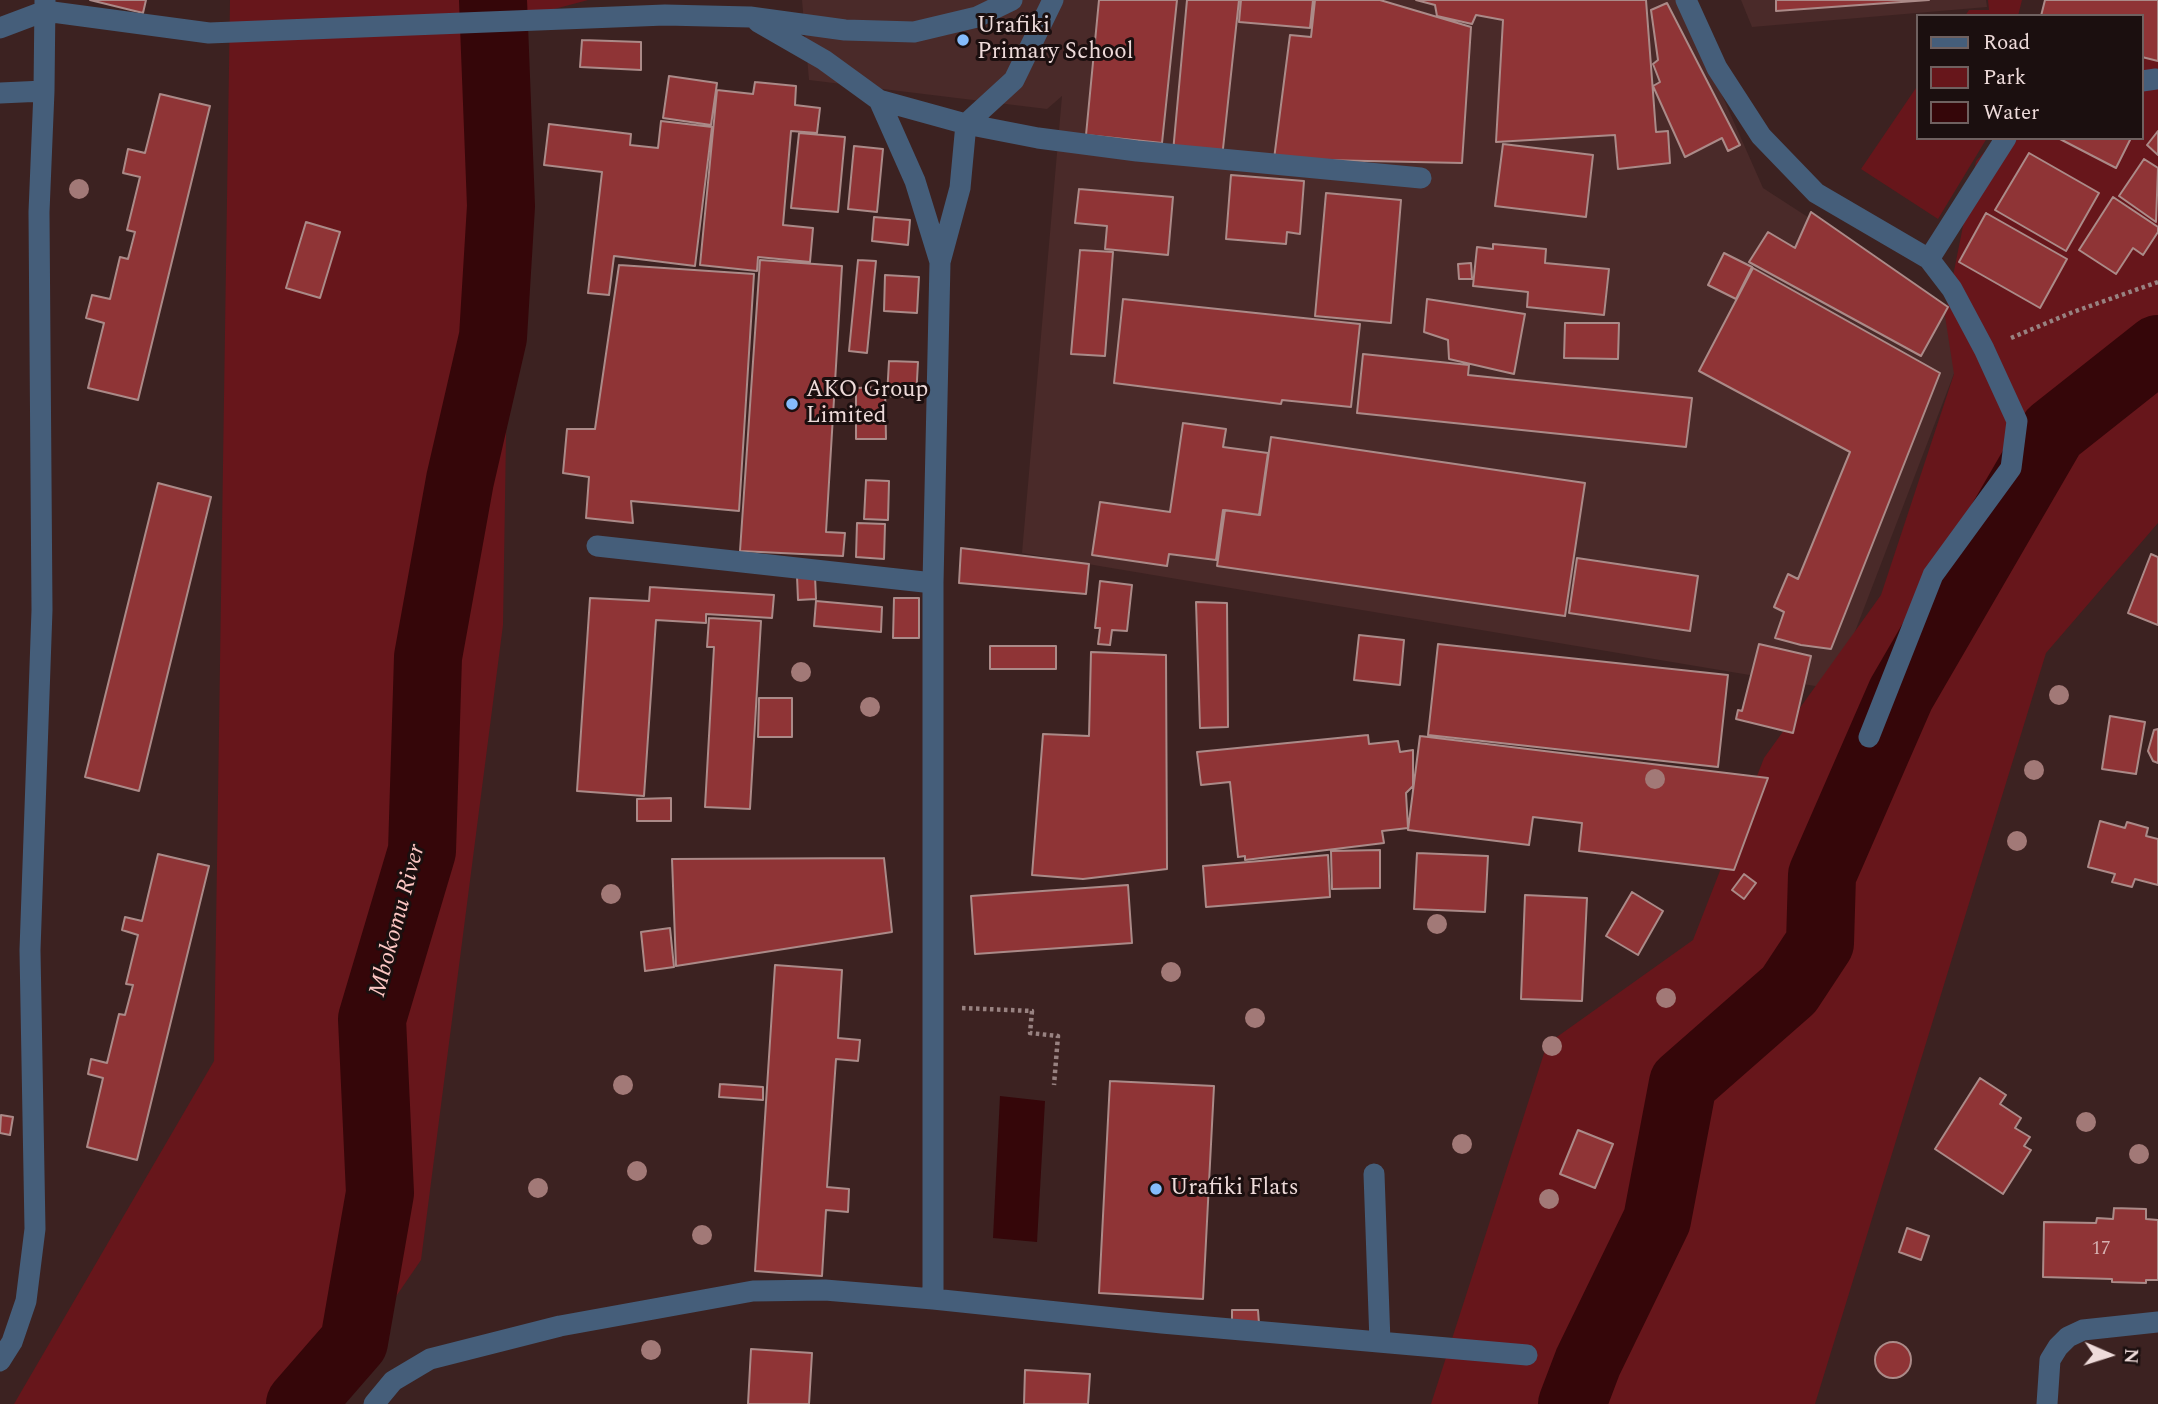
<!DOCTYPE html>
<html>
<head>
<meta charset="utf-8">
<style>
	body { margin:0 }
	#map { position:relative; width:2158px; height:1404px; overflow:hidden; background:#3c2221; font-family:Spectral,serif }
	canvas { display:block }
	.legend { position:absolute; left:1916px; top:14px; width:228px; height:126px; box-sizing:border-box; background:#1b0f0f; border:2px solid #6f6160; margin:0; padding:9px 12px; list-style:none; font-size:21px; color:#eedbda }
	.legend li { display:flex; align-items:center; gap:14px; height:35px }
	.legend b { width:35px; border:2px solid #6f6160 }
	.north { position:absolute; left:2074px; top:1320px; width:70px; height:70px; -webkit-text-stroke:5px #1b0f0f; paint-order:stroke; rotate:93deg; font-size:19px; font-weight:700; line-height:28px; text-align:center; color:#eedbda }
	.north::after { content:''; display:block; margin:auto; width:24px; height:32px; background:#eedbda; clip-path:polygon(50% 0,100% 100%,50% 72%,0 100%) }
</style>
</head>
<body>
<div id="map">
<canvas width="2158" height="1404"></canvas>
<ul class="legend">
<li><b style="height:9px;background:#455e7a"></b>Road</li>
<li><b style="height:19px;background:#67161b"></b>Park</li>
<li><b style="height:19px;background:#350609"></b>Water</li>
</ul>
<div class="north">N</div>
</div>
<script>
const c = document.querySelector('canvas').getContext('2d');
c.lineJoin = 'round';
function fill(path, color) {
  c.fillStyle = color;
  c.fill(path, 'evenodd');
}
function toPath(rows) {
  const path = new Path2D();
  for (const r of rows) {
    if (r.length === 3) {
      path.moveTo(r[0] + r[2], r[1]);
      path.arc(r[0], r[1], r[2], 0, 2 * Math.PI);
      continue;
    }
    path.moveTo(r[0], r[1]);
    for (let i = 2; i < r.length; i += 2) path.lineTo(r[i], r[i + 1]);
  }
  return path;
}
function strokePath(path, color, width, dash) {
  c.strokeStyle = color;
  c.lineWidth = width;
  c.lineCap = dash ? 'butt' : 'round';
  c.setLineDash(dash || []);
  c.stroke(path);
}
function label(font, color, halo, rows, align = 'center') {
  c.font = font + ' Spectral,serif';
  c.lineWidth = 6;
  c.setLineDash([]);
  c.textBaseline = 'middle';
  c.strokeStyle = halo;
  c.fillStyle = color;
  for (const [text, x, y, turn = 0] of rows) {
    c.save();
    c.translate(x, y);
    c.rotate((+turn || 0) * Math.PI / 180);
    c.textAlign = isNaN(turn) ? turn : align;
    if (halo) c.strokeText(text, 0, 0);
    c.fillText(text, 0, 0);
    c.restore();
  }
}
fill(toPath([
	[802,0,1680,0,1763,188,1973,324,1833,689,1022,553,1062,96,1047,109,809,80],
	[1741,0,1986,0,1987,7,1752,27]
]), '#4a2a29');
fill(toPath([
	[230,0,588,0,528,16,509,248,503,625,421,1260,322,1404,14,1404,214,1061],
	[1988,0,2022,0,2018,16,1965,16,1969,10,1989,10],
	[2158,0,2158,523,2046,653,1815,1404,1431,1404,1547,1044,1693,940,1764,758,1881,595,1954,374,1945,316,1976,161,1998,138,2142,138,2142,16],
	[1918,85,1918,138,1987,138,1938,219,1861,169]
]), '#67161b');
fill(toPath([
	[1000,1096,1045,1101,1037,1242,993,1238]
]), '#350609');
strokePath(toPath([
	[300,1404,354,1342,380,1193,372,1019,422,851,428,657,460,480,493,337,501,206,493,0],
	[1572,1404,1588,1362,1657,1220,1683,1083,1789,990,1820,943,1822,875,1901,694,2053,432,2158,349]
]), '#350609', 68);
const building = toPath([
	[90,0,146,0,143,13,90,0],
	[1099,0,1177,0,1162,143,1086,135,1099,0],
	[1187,0,1239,0,1222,158,1173,152,1187,0],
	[1241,0,1313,0,1310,28,1239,22,1241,0],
	[1315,0,1380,0,1471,27,1462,163,1274,159,1290,35,1311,37,1315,0],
	[1646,0,1656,132,1668,131,1670,163,1618,169,1615,135,1496,142,1503,20,1476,15,1472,24,1437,16,1435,5,1416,0,1646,0],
	[1776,0,1929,0,1776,11,1776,0],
	[2045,0,2158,0,2158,61,2142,57,2142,16,2041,16,2045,0],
	[1667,3,1740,145,1728,151,1722,138,1685,157,1653,86,1660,82,1653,64,1658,60,1651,10,1667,3],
	[582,40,641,42,641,70,580,67,582,40],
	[669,76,717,83,711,125,663,118,669,76],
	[755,82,796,86,795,105,820,108,817,133,791,131,783,225,813,228,810,262,758,257,757,271,700,265,717,90,753,94,755,82],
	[160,94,210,106,138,400,88,388,104,323,86,318,92,295,110,299,120,257,128,259,135,232,127,230,140,177,123,173,128,149,145,153,160,94],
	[661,121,712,127,695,266,614,256,609,295,588,293,602,172,544,165,549,124,631,134,630,145,658,148,661,121],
	[2158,131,2158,155,2147,145,2158,131],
	[799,133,845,137,838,212,791,208,799,133],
	[2058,138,2131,138,2116,168,2058,138],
	[1503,144,1593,155,1586,217,1495,206,1503,144],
	[854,146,883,149,877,212,848,209,854,146],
	[2029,153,2099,193,2066,251,1995,210,2029,153],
	[2144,159,2158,168,2156,222,2119,196,2144,159],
	[1231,175,1304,181,1300,234,1287,232,1286,244,1226,239,1231,175],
	[1079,189,1173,197,1168,255,1105,249,1107,226,1075,223,1079,189],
	[1326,193,1401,200,1391,323,1315,316,1326,193],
	[2113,197,2158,227,2158,232,2143,255,2133,248,2116,274,2079,250,2113,197],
	[1811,212,1948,307,1921,356,1749,262,1768,232,1795,248,1811,212],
	[1986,213,2067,259,2040,308,1959,262,1986,213],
	[874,217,910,220,908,245,872,241,874,217],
	[306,222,340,232,320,298,286,288,306,222],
	[1493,244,1546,249,1545,263,1609,269,1604,315,1527,307,1528,292,1473,286,1477,247,1493,249,1493,244],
	[1080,250,1113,252,1105,356,1071,354,1080,250],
	[1724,253,1752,267,1736,299,1708,285,1724,253],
	[760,260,842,266,826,532,845,533,843,556,740,551,760,260],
	[858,260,876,261,867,353,849,351,858,260],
	[1471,263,1472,279,1459,279,1458,264,1471,263],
	[619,265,754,274,739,511,631,501,633,523,586,518,589,477,563,473,567,429,595,429,619,265],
	[1753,268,1940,373,1831,649,1801,645,1775,638,1784,612,1774,607,1788,574,1798,579,1850,452,1699,371,1753,268],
	[885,275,919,277,917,313,884,311,885,275],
	[1123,299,1360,324,1351,407,1282,400,1281,404,1114,383,1123,299],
	[1427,299,1525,314,1514,374,1449,359,1448,340,1424,332,1427,299],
	[1565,323,1619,323,1618,359,1564,358,1565,323],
	[1363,354,1469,365,1468,375,1692,398,1686,447,1357,413,1363,354],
	[889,361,918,362,916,398,887,396,889,361],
	[885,387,886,439,856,439,856,388,885,387],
	[1183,423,1226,429,1223,447,1268,453,1259,515,1223,510,1216,560,1169,554,1167,566,1092,555,1100,502,1170,512,1183,423],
	[1271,437,1585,483,1565,616,1217,566,1225,510,1260,515,1271,437],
	[866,480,889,481,888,520,864,519,866,480],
	[158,483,211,497,139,791,85,777,158,483],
	[857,523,885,524,884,559,856,557,857,523],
	[961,548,1089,564,1086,594,959,583,961,548],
	[2151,554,2158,557,2158,625,2128,613,2151,554],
	[1577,558,1698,576,1690,631,1569,613,1577,558],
	[797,576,815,576,816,599,798,600,797,576],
	[1100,581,1132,585,1127,631,1112,630,1110,645,1098,644,1100,628,1095,628,1100,581],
	[650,587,774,595,772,618,706,614,706,623,656,620,644,796,577,791,590,598,649,601,650,587],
	[894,598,919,598,919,638,893,638,894,598],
	[816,601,882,607,881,632,814,626,816,601],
	[1196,602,1227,603,1228,727,1200,728,1196,602],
	[709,618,761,621,750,809,705,807,714,647,707,647,709,618],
	[1359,635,1404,640,1400,685,1354,680,1359,635],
	[1438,644,1728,675,1718,767,1428,735,1438,644],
	[1759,644,1811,656,1793,733,1736,719,1738,710,1742,711,1759,644],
	[990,646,1056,646,1056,669,990,669,990,646],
	[1091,652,1166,655,1167,869,1083,879,1032,875,1043,734,1089,736,1091,652],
	[759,698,792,698,792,737,758,737,759,698],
	[2110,716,2145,722,2136,774,2102,769,2110,716],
	[2158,729,2158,763,2153,761,2148,751,2154,730,2158,729],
	[1368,735,1369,744,1398,741,1400,752,1413,750,1413,786,1406,793,1408,828,1382,831,1384,843,1245,860,1245,856,1238,857,1230,782,1201,785,1197,752,1368,735],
	[1420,736,1768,778,1734,870,1579,851,1582,823,1533,817,1529,845,1408,830,1420,736],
	[671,798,671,821,637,821,637,799,671,798],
	[2100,821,2125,828,2127,822,2148,828,2146,836,2158,839,2158,885,2135,879,2132,887,2112,882,2115,874,2088,867,2100,821],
	[1380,850,1380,888,1332,889,1331,851,1380,850],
	[1417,853,1488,856,1485,912,1414,909,1417,853],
	[158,854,209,866,137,1160,87,1147,103,1078,88,1074,91,1059,107,1063,119,1014,125,1015,133,985,126,984,138,935,122,930,125,917,142,921,158,854],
	[1328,855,1330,897,1206,907,1203,866,1328,855],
	[884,858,892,932,676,966,672,859,884,858],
	[1744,874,1756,883,1744,899,1732,890,1744,874],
	[1128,885,1132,943,975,954,971,896,1128,885],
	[1632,892,1663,911,1638,955,1606,936,1632,892],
	[1525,895,1587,898,1582,1001,1521,999,1525,895],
	[670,928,674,967,645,971,641,932,670,928],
	[775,965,842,970,838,1038,860,1040,858,1061,836,1059,827,1187,849,1189,848,1212,826,1210,822,1276,755,1271,775,965],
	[1980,1078,2006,1095,2000,1104,2021,1118,2015,1128,2030,1137,2024,1146,2031,1150,2003,1194,1935,1149,1980,1078],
	[1110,1081,1214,1086,1203,1299,1099,1293,1110,1081],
	[720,1084,763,1087,763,1100,719,1097,720,1084],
	[1,1115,13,1117,10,1135,0,1133,1,1115],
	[1578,1130,1613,1144,1595,1188,1560,1174,1578,1130],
	[2114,1208,2146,1209,2146,1219,2158,1220,2158,1280,2146,1280,2146,1283,2112,1282,2112,1279,2043,1277,2044,1222,2096,1223,2097,1218,2113,1219,2114,1208],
	[1907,1228,1929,1236,1921,1260,1899,1252,1907,1228],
	[1232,1310,1258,1310,1259,1324,1232,1325,1232,1310],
	[1893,1360,18],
	[751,1349,812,1353,809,1404,748,1404,751,1349],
	[1025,1370,1090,1374,1088,1404,1024,1404,1025,1370]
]);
fill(building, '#8f3436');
strokePath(building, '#ab8a88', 2);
strokePath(toPath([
	[2011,338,2073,312,2158,282],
	[962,1008,1032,1011,1030,1033,1058,1036,1054,1085]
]), '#988281', 4.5, [3.5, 3.5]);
strokePath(toPath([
	[1686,0,1717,68,1761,136,1816,193,1929,259,1952,289,1984,349,2017,421,2011,468,1933,575,1869,737],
	[758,22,824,60,879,100,915,181,940,262],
	[0,28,45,11,209,33,665,15,750,17,845,30,914,32,977,17,1012,0],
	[2142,81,2156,79],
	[0,93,44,91],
	[879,100,966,124,1038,138,1137,151,1421,178],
	[1929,259,2006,138],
	[597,546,933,583],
	[1374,1174,1380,1342],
	[933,1299,933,583,940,262,960,188,966,124,1014,80,1053,0],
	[0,1361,12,1342,26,1301,35,1229,30,950,42,610,39,212,44,91,45,0],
	[374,1404,393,1381,430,1359,560,1326,753,1291,825,1290,933,1299,1162,1323,1527,1355],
	[2047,1404,2050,1360,2058,1347,2068,1337,2083,1330,2158,1322]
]), '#455e7a', 21);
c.fillStyle = '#a27977';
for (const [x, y] of [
	[79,189],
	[801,672],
	[2059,695],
	[870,707],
	[2034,770],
	[1655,779],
	[2017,841],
	[611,894],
	[1437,924],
	[1171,972],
	[1666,998],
	[1255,1018],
	[1552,1046],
	[623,1085],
	[2086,1122],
	[1462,1144],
	[2139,1154],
	[637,1171],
	[538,1188],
	[1549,1199],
	[702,1235],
	[651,1350]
]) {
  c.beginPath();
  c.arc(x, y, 10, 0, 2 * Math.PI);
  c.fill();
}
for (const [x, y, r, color] of [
	[963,40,7,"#85bbfb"],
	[792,404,7,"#85bbfb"],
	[1156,1189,7,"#85bbfb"]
]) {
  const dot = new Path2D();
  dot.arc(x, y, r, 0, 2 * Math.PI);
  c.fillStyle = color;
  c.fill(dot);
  strokePath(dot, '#1b0f0f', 2.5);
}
label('19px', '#d6b1b1', null, [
	["17",2101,1250]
]);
label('23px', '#eedbda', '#1b0f0f', [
	["Urafiki",977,27],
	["Primary School",977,53],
	["AKO Group",806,391],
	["Limited",806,417],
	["Urafiki Flats",1170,1189]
], 'left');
label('italic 24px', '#fcc6c3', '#1b0f0f', [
	["Mbokomu River",399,921,-75]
]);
</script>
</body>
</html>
